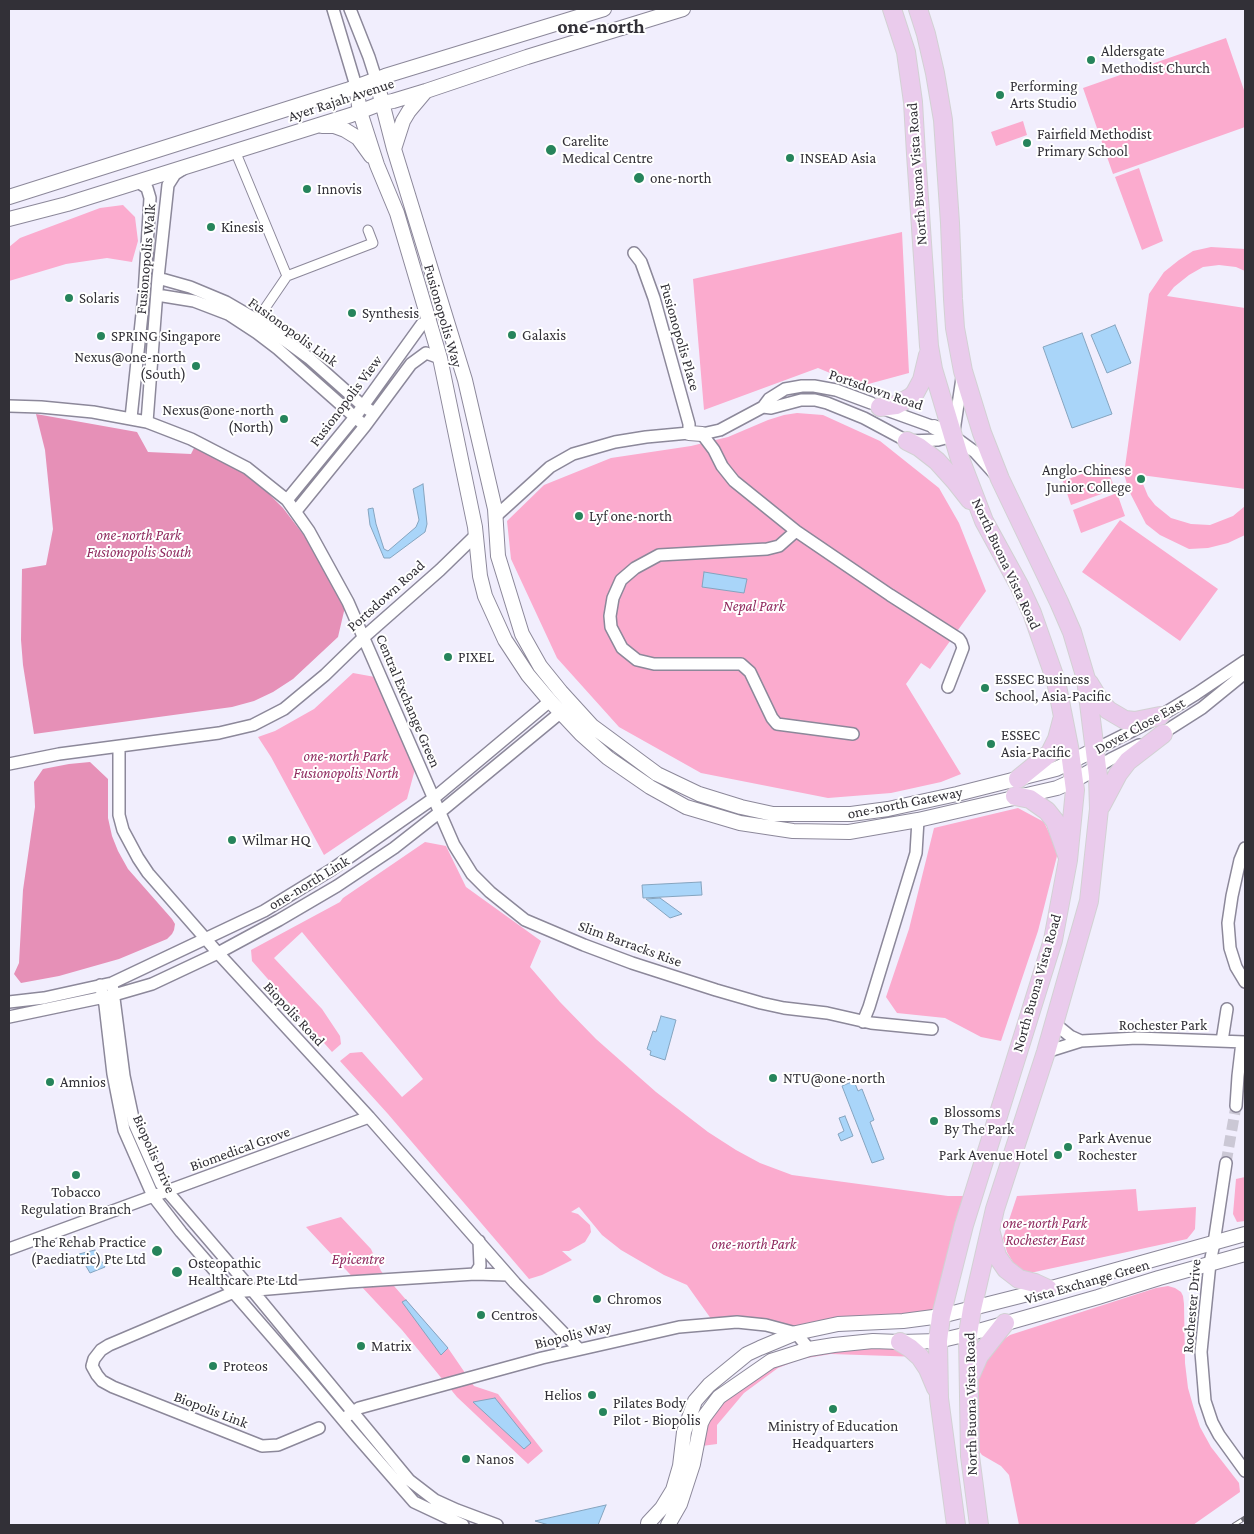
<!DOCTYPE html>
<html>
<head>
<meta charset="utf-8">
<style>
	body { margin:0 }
	#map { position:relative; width:1254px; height:1534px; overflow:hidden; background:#f1eefd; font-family:"Crimson Pro",serif }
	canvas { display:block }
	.frame { position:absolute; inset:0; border:10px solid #323037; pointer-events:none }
</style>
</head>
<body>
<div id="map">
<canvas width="1254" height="1534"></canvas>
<div class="frame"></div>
</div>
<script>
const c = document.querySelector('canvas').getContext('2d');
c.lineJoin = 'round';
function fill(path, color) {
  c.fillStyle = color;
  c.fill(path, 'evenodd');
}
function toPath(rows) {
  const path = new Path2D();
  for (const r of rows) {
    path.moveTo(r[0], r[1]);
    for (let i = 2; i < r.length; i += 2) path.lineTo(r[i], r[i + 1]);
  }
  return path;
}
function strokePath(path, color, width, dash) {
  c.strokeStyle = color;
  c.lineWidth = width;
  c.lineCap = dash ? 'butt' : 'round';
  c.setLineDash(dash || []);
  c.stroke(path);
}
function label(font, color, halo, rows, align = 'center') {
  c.font = font + ' "Crimson Pro",serif';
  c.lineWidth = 4;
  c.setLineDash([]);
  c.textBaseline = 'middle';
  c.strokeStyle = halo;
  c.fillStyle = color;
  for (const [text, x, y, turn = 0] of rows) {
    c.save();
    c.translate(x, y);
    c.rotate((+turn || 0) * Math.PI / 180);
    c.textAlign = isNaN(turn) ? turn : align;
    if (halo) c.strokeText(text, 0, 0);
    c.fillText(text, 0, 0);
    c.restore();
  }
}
fill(toPath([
	[1226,38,1245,93,1245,127,1113,174,1083,88],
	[1023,121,1027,135,996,146,991,132],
	[1139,168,1163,241,1142,250,1115,177],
	[123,205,135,217,138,241,132,262,107,258,66,264,9,281,9,247,20,238,100,208],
	[902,232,909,373,861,386,818,368,704,410,693,279],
	[1211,247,1245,249,1245,271,1236,267,1219,265,1203,267,1189,275,1174,287,1167,296,1245,308,1245,489,1141,475,1143,484,1148,496,1155,505,1171,518,1191,524,1210,525,1233,516,1245,506,1245,535,1228,543,1208,548,1189,549,1160,535,1146,524,1129,491,1124,474,1149,294,1164,272,1179,260,1193,251],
	[797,413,823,415,880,441,939,488,959,523,986,591,930,669,921,663,906,684,961,774,941,782,891,793,828,798,701,773,619,727,557,658,511,559,507,521,544,485,611,458,691,446,728,437,768,420,784,415],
	[1106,465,1115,489,1071,505,1063,481],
	[1117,493,1125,516,1081,533,1073,510],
	[1120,520,1218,589,1180,641,1082,572],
	[353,673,375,677,415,769,407,799,324,855,271,757,258,737,275,731,314,709],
	[1018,808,1044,822,1058,852,1038,931,1001,1041,981,1037,945,1018,897,1013,886,997,909,929,934,828],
	[425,842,446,846,466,887,541,941,530,967,560,1002,596,1039,656,1092,708,1132,736,1150,760,1163,792,1175,948,1196,969,1196,941,1316,796,1333,714,1323,687,1285,664,1275,621,1250,602,1235,579,1207,571,1212,578,1214,590,1225,591,1232,585,1242,569,1251,562,1251,572,1260,542,1275,529,1279,388,1114,340,1061,350,1053,362,1052,402,1097,423,1079,302,932,274,958,322,1009,340,1036,341,1044,332,1052,252,961,251,950,340,902,343,898],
	[1245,1177,1245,1221,1237,1222,1233,1214,1236,1179],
	[1136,1189,1138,1211,1196,1207,1195,1229,1192,1233,1187,1239,1030,1273,1020,1270,1014,1264,1007,1252,1003,1238,1017,1196],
	[341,1217,371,1249,381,1271,448,1348,474,1386,498,1394,543,1451,528,1464,457,1397,402,1330,306,1227],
	[1168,1286,1175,1288,1181,1292,1183,1296,1184,1304,1185,1363,1188,1388,1194,1409,1200,1427,1211,1447,1239,1483,1240,1492,1193,1525,1019,1525,1009,1475,1001,1466,982,1455,976,1447,975,1373,1001,1341,1010,1335,1156,1288],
	[873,1341,920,1357,831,1354,801,1359,778,1368,744,1393,717,1425,717,1444,687,1448,692,1431,696,1422,771,1361]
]), '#fbabce');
fill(toPath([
	[36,414,137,432,148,452,191,454,195,446,244,471,265,490,283,508,312,546,345,607,338,637,293,679,273,692,254,701,232,707,34,734,23,665,21,640,22,569,46,565,53,529,45,450],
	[90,762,108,779,108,818,112,836,118,851,128,869,172,919,175,924,174,930,172,934,167,939,119,959,59,976,21,983,14,974,19,963,23,890,35,807,34,782,43,769,69,764]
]), '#e690b7');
const water = toPath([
	[1115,325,1131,363,1107,373,1091,335,1115,325],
	[1082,333,1112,414,1072,428,1043,347,1082,333],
	[423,484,427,524,425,532,390,558,384,558,370,525,368,509,373,508,376,524,384,549,388,551,416,527,419,520,413,489,423,484],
	[704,572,747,579,744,593,702,587,704,572],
	[701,882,702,895,643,898,642,885,701,882],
	[660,898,682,914,670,918,646,899,660,898],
	[661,1016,676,1020,665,1060,650,1055,651,1051,647,1049,653,1031,656,1032,661,1016],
	[854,1081,858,1091,862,1089,874,1120,870,1122,884,1159,872,1163,842,1086,854,1081],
	[845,1116,853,1136,841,1141,838,1134,844,1131,839,1118,845,1116],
	[95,1250,105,1267,90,1273,79,1254,95,1250],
	[406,1300,448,1348,441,1355,402,1302,406,1300],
	[495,1398,531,1443,524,1449,473,1402,495,1398],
	[606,1505,598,1525,549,1525,535,1521,606,1505]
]);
fill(water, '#a9d5f9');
strokePath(water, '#85a4bf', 1);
strokePath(toPath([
	[1226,1163,1236,1106]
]), '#cbc8d5', 11, [11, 5.5]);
const pedestrian = toPath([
	[238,158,287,276,373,243,368,230],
	[257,320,287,276]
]);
const minor = toPath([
	[333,9,356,86],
	[350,9,369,57,376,79],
	[158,278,190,287,226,302,257,320,309,358,363,406,374,413],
	[157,295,194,301,228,314,257,333,278,349,365,426],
	[871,403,836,390,814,386,802,386,785,389,769,399,763,407,720,430,702,434,714,450,722,466,734,481,796,531,890,595,959,639,961,642,963,648,948,687],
	[9,406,41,407,93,412,147,422,191,439,247,468,287,500,309,531,348,602,454,845,472,874,490,892,525,920,584,945,632,963,716,990,761,1003,784,1008,827,1013,871,1023,932,1029],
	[763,407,771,408,801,400,815,400,827,403,864,418,907,441,938,440,953,436],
	[884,409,934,427],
	[131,418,144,295,150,198,147,188,138,182],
	[147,422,158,278,168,185,175,174,183,169],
	[954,431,962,378],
	[953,436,975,452,994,473],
	[287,500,355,417,422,324,430,321],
	[296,511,365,426,411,364,426,353,440,358],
	[496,516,550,467,573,454,615,442,646,437,689,433,689,424,654,298,641,262,634,253],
	[796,531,779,546,767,549,659,555,635,568,621,580,613,598,610,616,611,627,622,648,637,660,654,664,741,664,750,672,772,718,777,724,853,734],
	[1158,736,1202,708,1245,673],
	[119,747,119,815,123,830,138,858,148,873,218,953,369,1117,515,1283,579,1349],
	[1094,750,1130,732,1160,716,1196,694,1245,661],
	[9,764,59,754,219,733,253,725,284,709,325,675,364,637,440,570,476,535],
	[1096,768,1111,759,1139,745],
	[1245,848,1240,860,1232,896,1228,923,1230,948,1236,967,1245,982],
	[112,983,124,1076,134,1123,161,1184,252,1290,409,1480,435,1500,457,1510,497,1525],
	[100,985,105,1005,113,1074,124,1130,153,1196,181,1232,307,1377,354,1433,414,1502,463,1525],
	[9,1002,44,998,112,983,264,911,331,870,434,798,550,701],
	[9,1017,114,995,152,984,218,953,279,920,337,886,394,848,440,812,560,713],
	[863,1022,869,1007,916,853,918,820],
	[1054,1023,1070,1036,1081,1041],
	[1222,1041,1227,1009],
	[1046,1052,1081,1041,1137,1038,1245,1042],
	[1236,1106,1238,1076,1242,1042],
	[1226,1163,1214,1243,1210,1263,1201,1352,1205,1401,1212,1422,1219,1435,1245,1471],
	[9,1249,369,1117],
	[475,1274,480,1266,479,1241],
	[346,1417,359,1408,542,1358,679,1327,737,1322,766,1325,796,1333,809,1349],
	[319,1428,278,1445,262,1446,113,1387,102,1381,97,1375,92,1366,94,1359,101,1350,109,1345,234,1292,349,1282,475,1274,508,1275]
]);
const tertiary = toPath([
	[376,79,394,149,465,380,495,509,498,556,522,634,540,666,561,692,592,726,657,774,699,794,741,807,773,814,851,814,888,809,957,794,1056,769,1094,750],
	[356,86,360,112,377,165,397,213,440,358,475,527,480,576,485,596,505,640,528,675,550,701,581,734,608,758,650,787,686,807,740,823,793,831,849,832,918,820,1057,788,1075,780,1096,768],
	[322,126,334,126,345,130,358,138,371,156],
	[394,149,403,121,409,111,425,92],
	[9,197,347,90,385,76,604,9],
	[9,219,67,204,351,115,382,103,393,101,426,91,527,57,683,9],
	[934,427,953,436],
	[689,433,702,434],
	[648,1523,662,1508,673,1490,680,1466,684,1432,695,1401,709,1385,747,1354,760,1348,796,1333,838,1324,903,1321,941,1316,1048,1289,1245,1234],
	[668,1525,680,1504,693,1464,701,1423,704,1417,719,1397,771,1361,809,1349,834,1345,873,1341,900,1342,938,1341,968,1334,1098,1297,1159,1278,1245,1254]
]);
const primary = toPath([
	[892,9,906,52,913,102,916,154,929,346,933,369,959,456,984,521,1019,585,1032,613,1056,681,1070,752,1075,790,1068,860,1053,940,964,1225,941,1316,938,1341,939,1398,956,1525],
	[918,9,926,34,935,73,943,120,950,223,953,299,955,328,963,371,982,433,1000,479,1059,602,1072,632,1086,679,1098,776,1099,809,1089,901,1046,1052,995,1209,972,1309,968,1334,970,1456,979,1525],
	[880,407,896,405,911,397,915,393,922,380,928,355],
	[907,441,919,447,937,461,955,481,970,500],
	[1089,683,1100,701,1108,710,1125,720,1135,721,1160,716],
	[1018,779,1050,753,1057,739,1062,720],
	[1015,796,1030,799,1047,811,1055,821,1067,855],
	[1101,806,1118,774,1128,761,1163,734],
	[991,1233,997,1256,1006,1269,1019,1279,1035,1283,1048,1289],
	[900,1342,910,1348,920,1357,928,1369,936,1388],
	[971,1374,979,1356,1005,1323]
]);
strokePath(pedestrian, '#8c889a', 11);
strokePath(minor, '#8c889a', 14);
strokePath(tertiary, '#8c889a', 16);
strokePath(primary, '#d2d1d3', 20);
strokePath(pedestrian, '#fff', 9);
strokePath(minor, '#fff', 11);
strokePath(tertiary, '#fff', 14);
strokePath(primary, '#eacbec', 18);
const rail = toPath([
	[1234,1525,1245,1518]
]);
strokePath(rail, '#75737d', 5);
strokePath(rail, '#fff', 3, [9]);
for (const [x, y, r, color] of [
	[1091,60,5,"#26845b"],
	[1000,95,5,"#26845b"],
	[1027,143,5,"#26845b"],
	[551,150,6,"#26845b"],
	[790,158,5,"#26845b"],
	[639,178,6,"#26845b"],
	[307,189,5,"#26845b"],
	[211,227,5,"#26845b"],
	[69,298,5,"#26845b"],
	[352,313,5,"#26845b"],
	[512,335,5,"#26845b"],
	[101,336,5,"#26845b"],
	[196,366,5,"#26845b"],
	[284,419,5,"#26845b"],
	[1141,479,5,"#26845b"],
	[579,516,5,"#26845b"],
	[448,657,5,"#26845b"],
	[985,688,5,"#26845b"],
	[991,744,5,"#26845b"],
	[232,840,5,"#26845b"],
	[773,1078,5,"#26845b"],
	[50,1082,5,"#26845b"],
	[934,1121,5,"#26845b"],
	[1068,1147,5,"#26845b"],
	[1058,1155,5,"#26845b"],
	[76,1175,5,"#26845b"],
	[157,1251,6,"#26845b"],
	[177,1272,6,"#26845b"],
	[597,1299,5,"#26845b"],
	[481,1315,5,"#26845b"],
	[361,1346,5,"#26845b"],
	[213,1366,5,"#26845b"],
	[592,1395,5,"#26845b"],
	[833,1409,5,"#26845b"],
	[603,1412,5,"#26845b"],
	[466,1459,5,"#26845b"]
]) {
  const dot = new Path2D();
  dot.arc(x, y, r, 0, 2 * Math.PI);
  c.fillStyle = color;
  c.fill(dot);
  strokePath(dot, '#fff', 2);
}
label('15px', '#323037', '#fff', [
	["Aldersgate",1101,51],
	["Methodist Church",1101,68],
	["Performing",1010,86],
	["Arts Studio",1010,103],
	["Fairfield Methodist",1037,134],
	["Primary School",1037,151],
	["Carelite",562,141],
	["Medical Centre",562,158],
	["INSEAD Asia",800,158],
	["one-north",650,178],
	["Innovis",317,189],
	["Kinesis",221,227],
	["Solaris",79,298],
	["Synthesis",362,313],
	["Galaxis",522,335],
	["SPRING Singapore",111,336],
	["Nexus@one-north",186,357,"right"],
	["(South)",186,374,"right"],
	["Nexus@one-north",274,410,"right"],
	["(North)",274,427,"right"],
	["Anglo-Chinese",1131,470,"right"],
	["Junior College",1131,487,"right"],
	["Lyf one-north",589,516],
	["PIXEL",458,657],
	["ESSEC Business",995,679],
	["School, Asia-Pacific",995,696],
	["ESSEC",1001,735],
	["Asia-Pacific",1001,752],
	["Wilmar HQ",242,840],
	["NTU@one-north",783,1078],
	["Amnios",60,1082],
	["Blossoms",944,1112],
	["By The Park",944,1129],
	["Park Avenue",1078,1138],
	["Rochester",1078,1155],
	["Park Avenue Hotel",1048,1155,"right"],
	["Tobacco",76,1192,"center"],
	["Regulation Branch",76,1209,"center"],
	["The Rehab Practice",146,1242,"right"],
	["(Paediatric) Pte Ltd",146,1259,"right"],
	["Osteopathic",188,1263],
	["Healthcare Pte Ltd",188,1280],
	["Chromos",607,1299],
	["Centros",491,1315],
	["Matrix",371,1346],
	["Proteos",223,1366],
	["Helios",582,1395,"right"],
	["Pilates Body",613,1403],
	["Pilot - Biopolis",613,1420],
	["Ministry of Education",833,1426,"center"],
	["Headquarters",833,1443,"center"],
	["Nanos",476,1459]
], 'left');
label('15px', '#323037', '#fff', [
	["Ayer Rajah Avenue",341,100,-18],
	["North Buona Vista Road",917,174,-94],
	["Fusionopolis Walk",146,259,-85],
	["Fusionopolis Way",443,316,74],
	["Fusionopolis Link",293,332,36],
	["Fusionopolis Place",680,337,74],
	["Portsdown Road",876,390,19],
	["Fusionopolis View",346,401,-53],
	["North Buona Vista Road",1006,564,65],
	["Portsdown Road",386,596,-42],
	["Central Exchange Green",408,701,67],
	["Dover Close East",1140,726,-29],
	["one-north Gateway",905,803,-11],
	["one-north Link",309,883,-31],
	["Slim Barracks Rise",630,944,20],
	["North Buona Vista Road",1037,983,-74],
	["Biopolis Road",294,1014,47],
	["Rochester Park",1163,1025],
	["Biomedical Grove",240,1149,-20],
	["Biopolis Drive",154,1154,66],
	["Vista Exchange Green",1087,1282,-16],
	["Rochester Drive",1192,1306,-85],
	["Biopolis Way",573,1335,-14],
	["North Buona Vista Road",971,1404,-91],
	["Biopolis Link",211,1410,21]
]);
label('italic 15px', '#902c60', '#fff', [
	["one-north Park",139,535],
	["Fusionopolis South",139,552],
	["Nepal Park",754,606],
	["one-north Park",346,756],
	["Fusionopolis North",346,773],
	["one-north Park",1045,1223],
	["Rochester East",1045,1240],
	["one-north Park",754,1244],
	["Epicentre",358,1259]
]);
label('bold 20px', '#323037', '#fff', [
	["one-north",601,27]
]);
</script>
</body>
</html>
